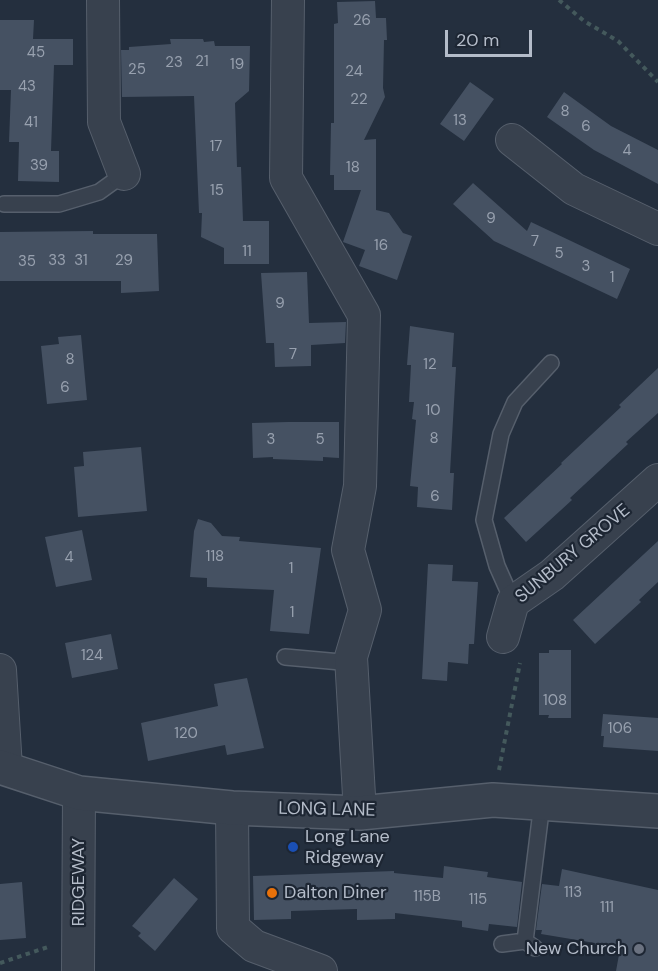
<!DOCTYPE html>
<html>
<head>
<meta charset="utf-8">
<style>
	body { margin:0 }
	#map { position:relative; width:658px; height:971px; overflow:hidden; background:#242f3e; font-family:"DM Sans",sans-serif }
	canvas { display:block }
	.scale { position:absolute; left:445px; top:30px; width:87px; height:27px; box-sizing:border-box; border:3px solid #b4bcc9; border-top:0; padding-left:8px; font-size:18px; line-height:21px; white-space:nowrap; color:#b4bcc9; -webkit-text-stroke:4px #1d2633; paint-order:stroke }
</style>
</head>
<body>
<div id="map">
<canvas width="658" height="971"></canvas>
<div class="scale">20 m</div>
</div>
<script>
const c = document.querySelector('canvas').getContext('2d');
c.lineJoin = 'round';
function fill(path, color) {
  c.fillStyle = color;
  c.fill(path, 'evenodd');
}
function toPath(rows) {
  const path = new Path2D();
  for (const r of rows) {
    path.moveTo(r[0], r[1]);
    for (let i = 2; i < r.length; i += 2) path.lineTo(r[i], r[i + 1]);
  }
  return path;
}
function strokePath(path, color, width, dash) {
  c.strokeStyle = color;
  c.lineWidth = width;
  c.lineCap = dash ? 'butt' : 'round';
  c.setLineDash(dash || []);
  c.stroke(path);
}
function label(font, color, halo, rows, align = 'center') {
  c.font = font + ' "DM Sans",sans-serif';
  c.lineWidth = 4.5;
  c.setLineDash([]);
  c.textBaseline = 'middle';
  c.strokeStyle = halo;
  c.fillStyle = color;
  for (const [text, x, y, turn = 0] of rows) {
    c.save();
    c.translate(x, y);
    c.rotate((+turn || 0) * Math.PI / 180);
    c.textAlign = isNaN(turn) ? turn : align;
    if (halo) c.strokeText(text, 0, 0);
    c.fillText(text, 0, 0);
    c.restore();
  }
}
fill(toPath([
	[375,1,376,18,386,18,387,40,384,40,383,88,385,97,364,140,376,139,376,210,389,213,403,233,412,236,397,280,359,266,365,250,343,242,361,190,334,190,334,175,330,175,331,123,334,123,334,24,338,23,337,2],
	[0,20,34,20,33,39,73,39,73,65,54,65,51,151,59,151,59,182,18,181,19,142,9,142,11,90,0,90],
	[170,39,203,39,204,42,214,41,215,46,250,46,249,91,235,103,237,167,241,167,243,221,269,221,269,264,224,264,224,248,201,237,202,213,199,213,194,96,122,97,121,50,129,50,129,47,171,44],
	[470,82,494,99,464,141,440,124],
	[564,92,611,126,658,150,658,184,594,150,547,117],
	[473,183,527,231,531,222,630,269,617,299,494,241,453,204],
	[93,231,93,234,157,234,159,291,121,293,121,281,0,281,0,232],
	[307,272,309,323,346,322,345,343,311,345,311,366,275,367,274,343,266,343,261,273],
	[410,326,454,333,452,367,456,367,450,473,454,473,452,510,417,507,418,487,410,486,416,420,412,419,414,402,409,402,411,365,407,365],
	[81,335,87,400,47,404,41,346,59,344,58,337],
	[658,368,658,413,626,442,628,444,570,498,572,500,526,542,504,518,562,464,561,463,621,407,619,405],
	[288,422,339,422,339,458,323,457,323,461,273,459,273,457,253,458,252,423],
	[141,447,147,511,78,517,74,467,84,466,83,452],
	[198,519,211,523,222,536,240,537,239,541,321,548,309,634,270,631,274,590,207,587,207,578,190,577,194,531],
	[82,530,92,580,56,587,45,537],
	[658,541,658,582,639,600,641,602,595,644,573,620],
	[428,564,453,565,452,581,478,582,474,644,469,644,468,664,448,662,447,681,422,679],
	[111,634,118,669,72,678,65,643],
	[549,650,571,650,571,718,548,718,549,715,539,715,539,653,549,653],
	[247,678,264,748,227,755,225,745,148,761,141,723,218,706,214,684],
	[603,714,658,718,658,751,603,747,604,736,601,736],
	[444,866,488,872,487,877,522,882,517,927,489,924,488,931,462,927,462,921,395,913,395,919,357,920,357,909,291,911,291,919,254,920,253,876,394,871,394,873,443,878],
	[562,869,658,890,658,971,616,971,620,949,595,945,595,943,541,934,542,930,536,930,542,884,559,886],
	[174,878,198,899,155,951,138,936,141,933,132,926],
	[22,882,26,938,0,940,0,884]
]), '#455162');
const service = toPath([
	[4,204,59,204,99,192,124,174],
	[513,602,497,566,484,520,501,434,515,402,551,363],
	[285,657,352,663],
	[502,944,525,941],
	[535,948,525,941,542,803]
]);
const minor = toPath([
	[103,0,104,122,124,174],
	[288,0,286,178,364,315,360,486,348,550,365,610,351,657,360,813],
	[512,140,574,189,658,229],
	[503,637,513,602,552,575,658,480],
	[0,670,6,768],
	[232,808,233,928,254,946,321,971],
	[78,971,79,793]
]);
const tertiary = toPath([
	[0,767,79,793,232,808,360,813,493,800,658,811]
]);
strokePath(service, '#565f6c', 18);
strokePath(minor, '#565f6c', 34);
strokePath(tertiary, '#565f6c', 36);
strokePath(toPath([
	[559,0,584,21,618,41,658,82],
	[499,770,520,663],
	[0,963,48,947]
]), '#44595c', 4, [4.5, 4.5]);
strokePath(service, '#38414e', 15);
strokePath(minor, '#38414e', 32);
strokePath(tertiary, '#38414e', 33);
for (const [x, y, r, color] of [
	[293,847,6,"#1a4fb4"],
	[272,893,6,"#e8710a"],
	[639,949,6,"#6b7280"]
]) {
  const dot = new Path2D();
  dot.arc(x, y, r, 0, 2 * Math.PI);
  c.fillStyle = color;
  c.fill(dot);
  strokePath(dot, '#1d2633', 2);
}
label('15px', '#98a1af', null, [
	["26",362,21],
	["45",36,53],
	["21",202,62],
	["23",174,63],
	["19",237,65],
	["25",137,70],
	["24",354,72],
	["43",27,87],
	["22",359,100],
	["8",565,112],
	["13",460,121],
	["41",31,123],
	["6",586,127],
	["17",216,147],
	["4",627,151],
	["39",39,166],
	["18",353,168],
	["15",217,191],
	["9",491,219],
	["7",535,242],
	["16",381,246],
	["11",247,252],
	["5",559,254],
	["33",57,261],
	["31",81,261],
	["29",124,261],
	["35",27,262],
	["3",586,267],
	["1",612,278],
	["9",280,304],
	["7",293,355],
	["8",70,360],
	["12",430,365],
	["6",65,388],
	["10",433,411],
	["8",434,439],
	["3",271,440],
	["5",320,440],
	["6",435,497],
	["118",215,557],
	["4",69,558],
	["1",291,569],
	["1",292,613],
	["124",92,656],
	["108",555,701],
	["106",620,729],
	["120",186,734],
	["113",573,893],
	["115B",427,897],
	["115",478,900],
	["111",607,908]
]);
label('18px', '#b4bcc9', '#1d2633', [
	["SUNBURY GROVE",573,554,-40],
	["LONG LANE",327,810,1],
	["RIDGEWAY",79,882,-90]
]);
label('18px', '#b4bcc9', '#1d2633', [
	["Long Lane",305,837],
	["Ridgeway",305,858],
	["Dalton Diner",284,893],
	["New Church",627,949,"right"]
], 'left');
</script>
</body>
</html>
